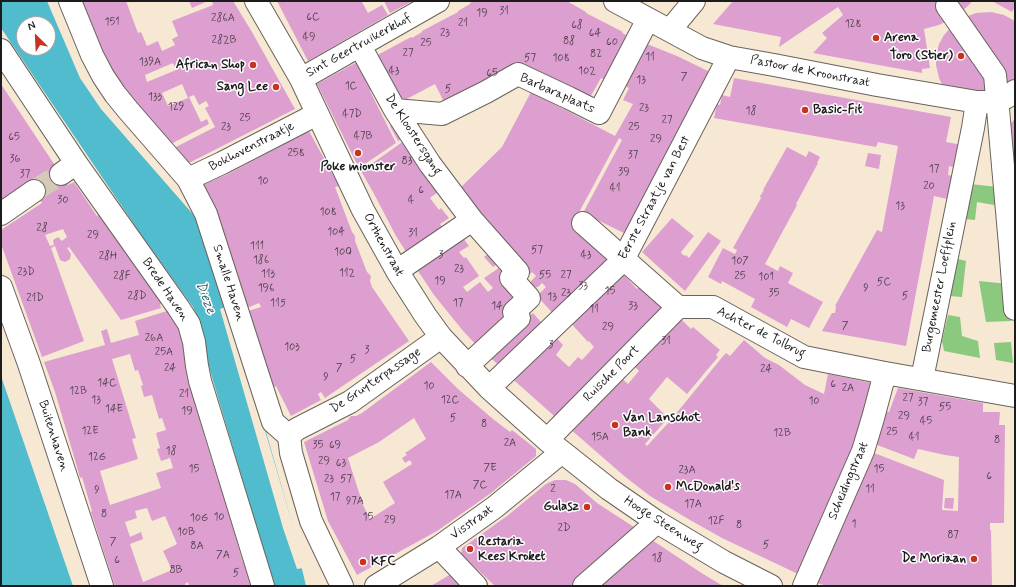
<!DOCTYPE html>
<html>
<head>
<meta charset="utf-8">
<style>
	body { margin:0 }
	#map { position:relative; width:1016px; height:587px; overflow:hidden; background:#f7e8d4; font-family:Mynerve,sans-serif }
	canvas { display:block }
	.frame { position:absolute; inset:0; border:2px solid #1c1c1c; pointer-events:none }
	.north { position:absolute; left:16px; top:16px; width:40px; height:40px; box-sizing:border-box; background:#fff; border:1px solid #a4a4a4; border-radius:50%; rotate:336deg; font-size:11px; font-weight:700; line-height:16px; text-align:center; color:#1c1c1c }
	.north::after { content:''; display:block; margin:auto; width:14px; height:18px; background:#c8321e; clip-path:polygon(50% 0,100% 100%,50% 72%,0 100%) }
</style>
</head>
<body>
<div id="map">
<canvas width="1016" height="587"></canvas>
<div class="frame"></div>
<div class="north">N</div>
</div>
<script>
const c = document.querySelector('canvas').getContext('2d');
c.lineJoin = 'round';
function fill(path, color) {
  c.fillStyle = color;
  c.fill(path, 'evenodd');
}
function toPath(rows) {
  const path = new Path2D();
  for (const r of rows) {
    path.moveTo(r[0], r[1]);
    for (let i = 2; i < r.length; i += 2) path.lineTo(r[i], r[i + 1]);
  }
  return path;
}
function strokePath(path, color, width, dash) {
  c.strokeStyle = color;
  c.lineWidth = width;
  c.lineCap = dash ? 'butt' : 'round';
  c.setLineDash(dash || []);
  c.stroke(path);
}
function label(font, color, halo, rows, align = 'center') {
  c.font = font + ' Mynerve,sans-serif';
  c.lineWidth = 3;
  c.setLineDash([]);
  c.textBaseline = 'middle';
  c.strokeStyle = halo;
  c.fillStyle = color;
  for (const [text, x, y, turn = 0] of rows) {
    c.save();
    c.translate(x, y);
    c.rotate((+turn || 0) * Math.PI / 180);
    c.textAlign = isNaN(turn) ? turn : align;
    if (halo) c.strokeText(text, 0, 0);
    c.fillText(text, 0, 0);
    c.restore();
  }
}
fill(toPath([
	[970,184,998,187,1000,206,977,202,975,220,964,219],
	[958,259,966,261,962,297,949,296],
	[979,281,1008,284,1011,321,986,322],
	[948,315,960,317,962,336,978,341,980,358,944,351,942,341],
	[1011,342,1013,363,996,360,994,343]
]), '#8bc97f');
fill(toPath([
	[1,1,47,1,80,78,101,109,198,220,229,303,287,505,306,586,274,586,206,357,199,321,193,307,142,236,1,28],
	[24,24,48,24,48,48,24,48],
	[1,376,73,586,1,586]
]), '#51bccd');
fill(toPath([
	[228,306,287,505,303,568,297,569,283,528,220,309]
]), '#f7e8d4');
fill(toPath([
	[79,1,126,1,138,33,141,32,147,46,158,41,162,51,175,45,172,39,178,36,172,21,213,5,212,1,233,1,252,32,295,109,187,164,172,149,215,127,205,108,209,106,206,101,199,105,194,95,189,97,201,122,207,119,209,124,169,145,135,104,114,73,101,51],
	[173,63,176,70,147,82,145,75],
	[182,84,188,98,168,106,162,93],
	[189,1,208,1,192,8],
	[277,1,365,1,362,2,368,13,382,5,388,15,308,61],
	[384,1,413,1,390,13],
	[474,1,567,1,586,12,586,13,623,32,622,33,630,37,606,81,601,78,588,101,531,76,445,104,435,84,399,103,374,57,411,37,412,38,422,32,422,31,458,12,458,11,470,4,470,3],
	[733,1,972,1,969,5,955,17,939,25,924,29,930,68,922,69,922,73,813,53,827,38,822,33,843,15,838,7,779,47,781,37,713,24],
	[992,1,1015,1,1015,7,1012,12],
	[991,12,1004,15,1015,21,1015,103,946,92,939,78,936,65,936,55,939,44,944,35,953,25,963,18,976,13],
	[642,42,677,56,712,73,626,234,583,213,622,140,619,138,576,218,622,273,637,289,641,285,668,311,561,422,508,375,552,333,563,345,556,355,569,367,578,357,582,360,594,347,589,341,588,342,567,319,557,318,537,296,546,287,542,283,538,287,533,288,530,284,531,281,536,276,532,272,529,275,487,231,458,190,502,147,531,92,615,136,633,104,623,100,629,88,622,85],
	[359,61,373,89,370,91,396,143,359,168,317,84],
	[734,78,951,117,946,142,962,145,957,168,949,166,948,175,952,176,947,199,934,196,906,346,822,331,832,313,835,313,836,306,835,306,877,230,882,232,898,146,878,142,876,147,714,118,717,104,720,105,722,95,730,97],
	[1,84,68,185,74,182,97,216,100,214,164,301,160,304,161,308,121,320,69,247,67,248,71,254,70,259,65,262,60,260,55,246,51,248,84,341,42,357,1,244,1,230,42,203,29,183,1,202],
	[63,229,67,237,62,241,58,237,53,240,54,245,50,246,45,235],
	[1015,119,1015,169,1014,169,1006,128],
	[396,123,404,138,398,141,390,126],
	[309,131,339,186,335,187,352,232,355,236,355,241,367,272,371,276,370,281,372,287,409,341,325,398,321,392,318,394,321,400,291,416,276,386,274,387,271,377,267,378,263,370,268,368,248,311,261,307,259,303,247,308,201,186,230,173],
	[408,138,438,192,430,198,439,210,441,208,449,218,440,224,447,234,410,258,396,236,373,192,361,171,377,160],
	[787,147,806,157,809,151,820,157,817,163,818,163,796,204,797,205,765,264,778,271,780,266,793,273,788,283,823,302,809,328,791,319,787,327,751,307,755,299,722,281,721,284,708,277,723,248,735,254,737,250,733,248,761,198,760,196,764,190,763,190],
	[868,153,881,155,879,169,865,166],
	[672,218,694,236,681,252,682,254,685,256,686,255,689,258,708,232,721,241,685,291,642,252],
	[459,233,469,246,459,252,464,258,466,257,479,276,463,287,467,292,480,282,488,292,493,288,484,278,505,264,514,287,513,320,481,350,464,332,434,295,414,265],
	[493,250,502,261,493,267,484,257],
	[170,310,178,324,183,340,195,401,200,421,211,458,223,493,241,556,252,586,189,586,188,582,185,584,186,586,115,586,100,540,91,512,92,511,82,477,80,478,75,460,55,392,44,362,105,345,101,331,107,329,111,343,139,335,135,321],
	[130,354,135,371,138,370,143,385,141,386,144,397,152,395,159,419,162,418,166,430,156,433,160,448,157,449,161,461,170,458,173,468,156,473,161,488,110,505,100,471,138,459,132,439,136,438,112,359],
	[147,508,152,521,165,516,177,544,163,551,172,570,143,582,130,544,143,539,141,532,130,537,125,522,137,518,135,511],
	[533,313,546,328,502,368,486,354],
	[677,315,691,329,693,327,720,350,716,355,718,357,687,394,667,377,649,399,668,418,645,444,647,446,670,421,724,355,726,353,730,356,744,340,765,358,779,365,805,385,824,394,828,374,872,383,863,428,798,574,722,538,690,520,650,496,623,475,569,428,619,376,628,384,639,371,631,363],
	[431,362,458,389,493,419,510,432,512,430,536,449,536,456,513,475,491,493,437,531,357,575,328,521,304,442,348,420,351,416,356,416,362,413],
	[414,418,426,439,405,453,407,455,402,458,405,463,410,460,412,464,383,482,395,503,370,519,363,505,348,458,379,442],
	[898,388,983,403,983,412,1000,412,999,425,1005,425,1004,523,990,523,990,530,991,530,992,586,827,586,814,582,869,451,944,480,942,510,958,511,959,457,945,455,918,449,914,459,872,443,885,411,889,412],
	[555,480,566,480,575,484,597,503,640,531,575,586,495,586,461,554,462,548,507,516,546,484],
	[945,498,954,498,953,509,944,508],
	[646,536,700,572,723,586,587,586],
	[451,574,460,586,431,586]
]), '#dc9fd0');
strokePath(toPath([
	[34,191,61,174]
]), '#d6c9b8', 22, [22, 11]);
const minor = toPath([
	[70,1,92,55,103,76,115,94,128,110,188,179,206,214,273,422,289,436,291,453,311,521,342,586],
	[256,1,301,79,363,210,397,271,425,315,441,337,489,388,547,440,609,489,657,522,724,562,771,586],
	[615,1,702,48,729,57,774,65,877,85,977,102,988,102,997,101,1007,97,1015,91],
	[947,6,995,75,1010,245,1015,309],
	[670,30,694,1],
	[360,46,395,110,430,164,472,220,518,272,511,278,529,298,514,312,519,318,467,366],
	[1,50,76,163,178,307,189,324,194,342,197,366,200,381,263,586],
	[301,79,438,1],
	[395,110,442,114,486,92,518,74,569,98,599,113,648,19],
	[61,174,76,163],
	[188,179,222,163,317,114],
	[1,214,34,191],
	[583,223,678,307,713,307,804,357,885,373,1015,396],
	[397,271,472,220],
	[1,287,29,364,102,586],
	[922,379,973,128,977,102],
	[489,388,623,260,729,57],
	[289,436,297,429,350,402,441,337],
	[547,440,678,307],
	[439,547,476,586],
	[376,586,439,547,495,507,562,452],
	[584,586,657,522],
	[804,586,863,451,873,418,885,373]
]);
strokePath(minor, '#69635c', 24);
strokePath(minor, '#fff', 22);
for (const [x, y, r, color] of [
	[876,38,4,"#c8321e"],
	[961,56,4,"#c8321e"],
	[253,65,4,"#c8321e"],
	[276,87,4,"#c8321e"],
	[805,110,4,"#c8321e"],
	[358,153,4,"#c8321e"],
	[615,425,4,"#c8321e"],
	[668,487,4,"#c8321e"],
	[587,507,4,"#c8321e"],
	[470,549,4,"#c8321e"],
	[974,559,4,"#c8321e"],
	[363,562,4,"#c8321e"]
]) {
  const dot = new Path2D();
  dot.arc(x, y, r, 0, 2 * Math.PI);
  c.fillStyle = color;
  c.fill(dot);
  strokePath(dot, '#fff', 1.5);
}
label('11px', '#4c3d49', null, [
	["31",504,12],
	["19",482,14],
	["6C",313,18],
	["286A",223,19],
	["151",112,23],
	["21",463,24],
	["128",853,25],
	["68",577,26],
	["23",445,34],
	["64",595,34],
	["49",309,38],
	["282B",224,41],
	["88",569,42],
	["60",612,43],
	["25",426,44],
	["27",408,54],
	["82",596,55],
	["11",650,58],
	["57",530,59],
	["108",561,59],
	["139A",150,63],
	["43",394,72],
	["102",587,72],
	["65",492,74],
	["7",684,78],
	["13",641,81],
	["1C",351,87],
	["5",448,90],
	["133",155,98],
	["129",176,108],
	["23",644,109],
	["18",751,112],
	["47D",352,115],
	["25",245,119],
	["27",667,121],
	["23",226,128],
	["25",634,128],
	["47B",363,137],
	["65",14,138],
	["29",656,140],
	["258",296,154],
	["37",633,156],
	["36",15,160],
	["83",407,162],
	["17",934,170],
	["39",624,173],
	["37",25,175],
	["10",263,182],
	["20",929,187],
	["41",615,189],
	["6",421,191],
	["30",63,201],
	["4",411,201],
	["13",900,207],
	["108",328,213],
	["28",42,229],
	["104",336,233],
	["31",413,234],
	["29",93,236],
	["111",257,247],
	["57",537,251],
	["100",343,253],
	["3",441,256],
	["43",586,256],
	["28H",108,257],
	["186",261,261],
	["107",740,262],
	["23",459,270],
	["23D",26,273],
	["112",347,274],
	["113",268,275],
	["55",545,276],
	["27",566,276],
	["28F",122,277],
	["25",740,277],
	["101",766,278],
	["19",440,282],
	["5C",884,283],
	["33",583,287],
	["196",266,289],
	["9",866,289],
	["15",610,292],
	["23",566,294],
	["35",774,294],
	["28D",137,297],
	["5",905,297],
	["13",552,298],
	["21D",35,299],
	["115",278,304],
	["17",458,304],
	["14",497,307],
	["33",633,307],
	["11",594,310],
	["7",845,327],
	["29",608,328],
	["26A",154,339],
	["31",666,342],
	["3",551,346],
	["103",292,348],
	["3",367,351],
	["25A",164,353],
	["5",353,360],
	["24",170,369],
	["7",339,369],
	["24",766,370],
	["9",326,378],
	["14C",107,384],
	["6",833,385],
	["10",429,387],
	["2A",848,389],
	["12B",78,392],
	["21",184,395],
	["27",908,399],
	["13",96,401],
	["12C",450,401],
	["10",814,402],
	["37",923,403],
	["55",945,408],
	["14E",114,410],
	["19",187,412],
	["29",904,417],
	["5",453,419],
	["45",926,422],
	["8",484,425],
	["12E",90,432],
	["25",892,433],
	["12B",782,434],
	["15A",600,438],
	["41",914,438],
	["8",997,441],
	["2A",510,444],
	["35",318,446],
	["69",335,446],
	["18",171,452],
	["12G",97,458],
	["29",324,462],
	["63",341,464],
	["7E",490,469],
	["15",194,470],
	["15",879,470],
	["23A",687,471],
	["6",989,477],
	["23",329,480],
	["57",346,480],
	["7C",480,486],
	["2",553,490],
	["11",870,490],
	["9",97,491],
	["17A",453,496],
	["17",335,498],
	["97A",355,502],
	["17A",693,505],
	["8",104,515],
	["10",219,518],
	["15",368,518],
	["10G",199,519],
	["29",390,521],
	["12F",716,522],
	["1",854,525],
	["8",739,526],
	["2D",564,529],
	["10B",186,533],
	["87",953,536],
	["7",113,543],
	["5",766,546],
	["8A",197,547],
	["7A",223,556],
	["18",657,559],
	["6",117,561],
	["8B",176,571],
	["5",236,574]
]);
label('bold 13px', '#1c1c1c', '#fff', [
	["Arena",884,38],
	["Toro (Stier)",953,56,"right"],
	["African Shop",245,65,"right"],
	["Sang Lee",268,87,"right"],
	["Basic-Fit",813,110],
	["Poke mionster",358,167,"center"],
	["Van Lanschot",623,418],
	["Bank",623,433],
	["McDonald's",676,487],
	["Gulasz",579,507,"right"],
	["Restaria",478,542],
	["Kees Kroket",478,557],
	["De Moriaan",966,559,"right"],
	["KFC",371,562]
], 'left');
label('13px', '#1c1c1c', '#fff', [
	["Sint Geertruikerkhof",359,46,-29],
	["Pastoor de Kroonstraat",810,72,11],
	["Barbaraplaats",557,94,24],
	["De Kloostersgang",413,135,57],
	["Bokhovenstraatje",252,147,-27],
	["Eerste Straatje van Best",655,198,-62],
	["Orthenstraat",383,245,61],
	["Smalle Haven",228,283,72],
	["Burgemeester Loeffplein",940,287,-79],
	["Brede Haven",165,290,56],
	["Achter de Tolbrug",761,333,27],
	["Ruische Poort",612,374,-45],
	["De Gruyterpassage",376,381,-34],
	["Buitenhaven",53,436,72],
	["Scheidingstraat",849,481,-67],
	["Visstraat",472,523,-36],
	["Hooge Steenweg",663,524,32]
]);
label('italic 14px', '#34646c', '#fff', [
	["Dieze",205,298,69]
]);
</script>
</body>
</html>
